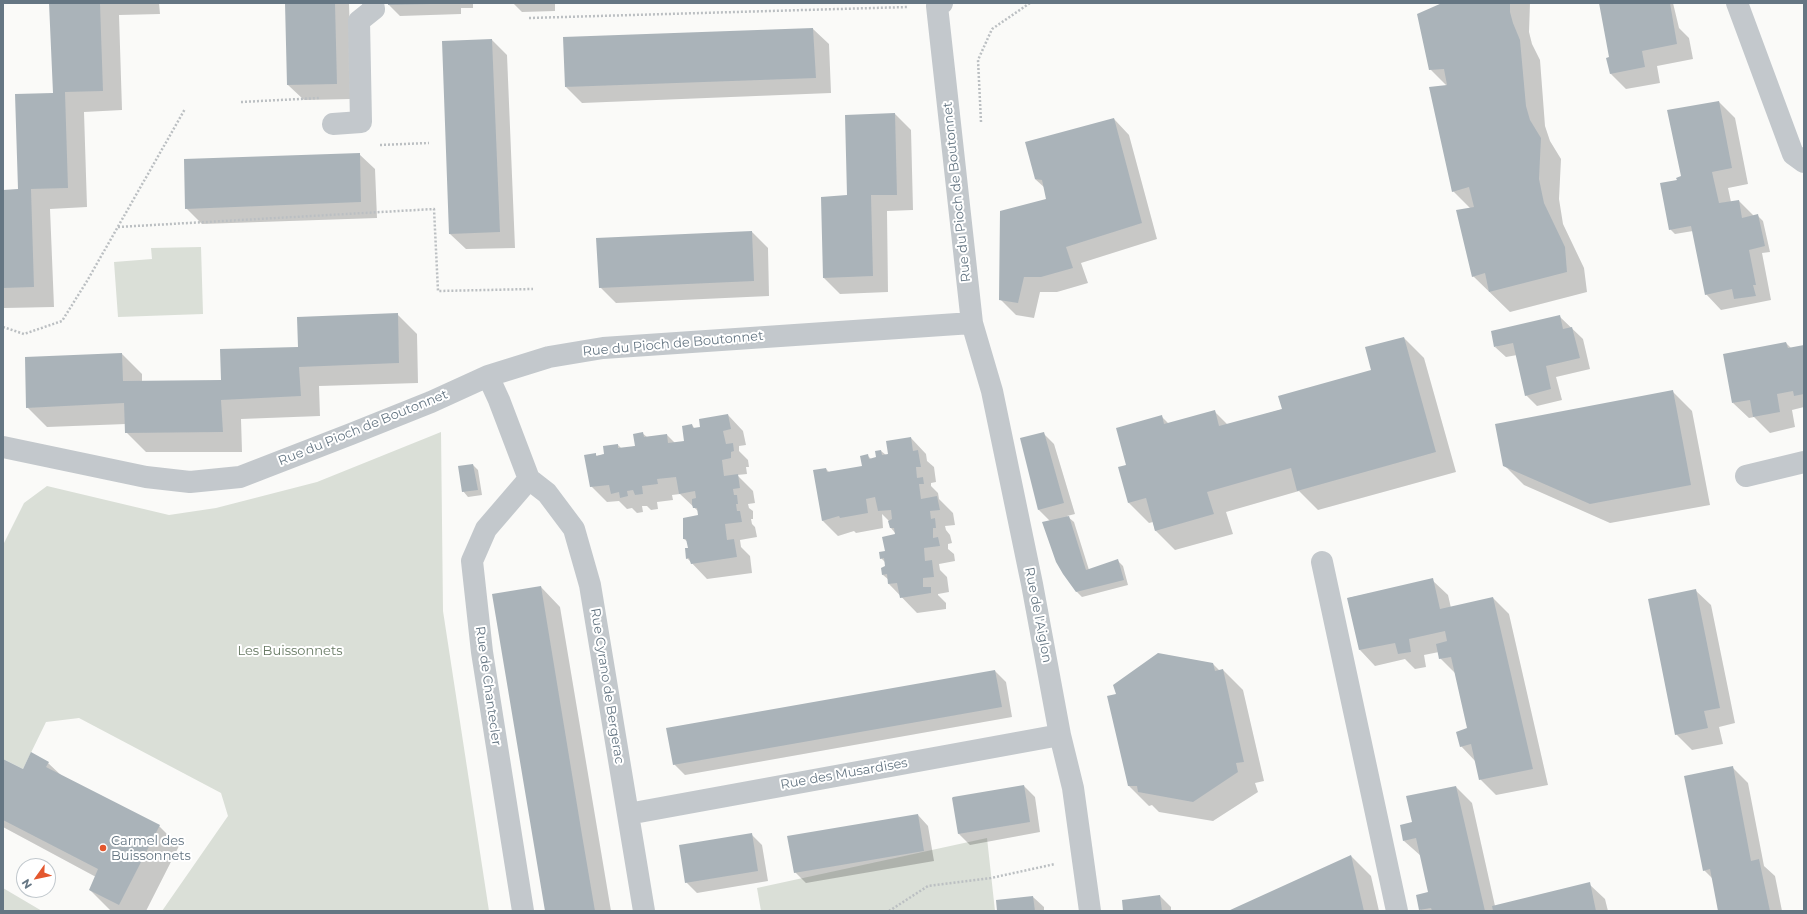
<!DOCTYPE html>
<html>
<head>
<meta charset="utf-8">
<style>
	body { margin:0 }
	#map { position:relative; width:1807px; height:914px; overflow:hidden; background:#fafaf8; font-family:Montserrat,sans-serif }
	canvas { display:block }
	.frame { position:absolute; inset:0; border:4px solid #657683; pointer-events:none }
	.north { position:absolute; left:16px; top:858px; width:40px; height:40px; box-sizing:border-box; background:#fff; border:1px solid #c1c8cd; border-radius:50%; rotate:237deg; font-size:11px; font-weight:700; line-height:16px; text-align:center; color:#657683 }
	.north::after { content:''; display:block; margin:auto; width:14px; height:18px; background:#e4572e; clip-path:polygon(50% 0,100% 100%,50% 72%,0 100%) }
</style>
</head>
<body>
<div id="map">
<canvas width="1807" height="914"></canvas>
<div class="frame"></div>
<div class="north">N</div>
</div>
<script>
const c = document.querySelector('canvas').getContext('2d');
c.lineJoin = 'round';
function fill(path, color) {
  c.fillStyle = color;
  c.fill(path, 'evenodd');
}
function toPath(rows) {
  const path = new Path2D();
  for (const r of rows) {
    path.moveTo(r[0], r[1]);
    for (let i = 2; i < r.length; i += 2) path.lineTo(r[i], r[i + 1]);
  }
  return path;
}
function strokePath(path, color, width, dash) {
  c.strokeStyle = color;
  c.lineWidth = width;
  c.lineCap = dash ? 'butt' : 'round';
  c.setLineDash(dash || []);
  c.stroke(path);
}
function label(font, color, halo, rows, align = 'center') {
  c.font = font + ' Montserrat,sans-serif';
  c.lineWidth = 4;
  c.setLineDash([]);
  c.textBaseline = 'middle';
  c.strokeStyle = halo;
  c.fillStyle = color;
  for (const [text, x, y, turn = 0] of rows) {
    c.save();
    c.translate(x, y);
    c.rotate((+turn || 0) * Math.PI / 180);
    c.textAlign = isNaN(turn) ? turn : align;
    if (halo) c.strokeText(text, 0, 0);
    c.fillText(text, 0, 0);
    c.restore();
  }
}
fill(toPath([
	[201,247,203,314,118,317,114,262,152,259,151,248],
	[441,432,443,611,489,911,162,911,228,816,221,793,79,718,46,722,23,769,3,759,3,545,24,503,47,486,169,515,216,508,317,482],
	[987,838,995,911,761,911,757,888],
	[3,888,42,911,3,911]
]), '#dadfd7');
fill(toPath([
	[50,3,159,3,160,14,119,15,122,110,84,112,87,207,50,209,54,307,4,308,3,191,19,190,54,94],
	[286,3,369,3,349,4,352,99,304,100,288,85],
	[389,3,473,3,473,8,461,8,461,14,400,16,389,5],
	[513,3,555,3,555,11,522,12],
	[1444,3,1530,3,1529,32,1532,44,1540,60,1545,126,1550,141,1561,159,1559,199,1563,224,1584,268,1587,292,1510,312,1473,276,1471,209,1453,191,1447,86,1430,69],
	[1600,3,1673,3,1679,28,1689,38,1693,59,1657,66,1660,83,1626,89,1611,74,1611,58],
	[813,29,829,44,831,93,582,103,566,87],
	[492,40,507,55,515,248,466,249,450,234],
	[1719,102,1735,118,1748,184,1728,188,1731,202,1739,201,1754,216,1758,216,1763,221,1770,252,1762,253,1771,300,1721,310,1706,294,1693,231,1675,234,1670,229,1678,181,1682,177],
	[895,114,911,130,913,210,887,211,888,292,840,294,824,278,848,196],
	[1114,119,1129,135,1157,239,1081,263,1088,283,1057,292,1040,292,1034,318,1016,315,1000,299,1047,200,1045,188,1035,179],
	[359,154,375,169,377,218,202,224,186,208],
	[752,232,768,248,769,296,616,303,600,287],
	[397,314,417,334,418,383,319,386,320,416,241,419,242,452,146,452,126,432,126,424,47,427,27,407,122,354,142,374,142,382,222,381,299,348],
	[1559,316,1583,339,1590,369,1556,377,1562,400,1537,406,1526,395,1517,355,1506,357,1495,347],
	[1404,338,1424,358,1456,472,1318,510,1299,491,1226,512,1233,534,1175,550,1155,530,1153,522,1149,523,1129,503,1119,468,1128,465,1161,416,1169,424,1214,411,1228,425,1283,409,1372,371],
	[1786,343,1791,348,1804,346,1804,407,1792,410,1795,427,1770,433,1754,417,1749,418,1733,403],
	[1672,391,1692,411,1710,505,1610,523,1524,485,1504,465],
	[728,415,743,431,746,445,739,446,739,451,748,460,749,467,746,467,747,474,737,475,753,491,755,503,748,504,749,508,753,511,753,519,751,519,752,524,755,527,757,537,740,540,741,547,750,556,752,573,707,579,687,558,689,549,688,542,684,539,699,516,699,512,680,494,672,495,673,500,657,502,658,509,651,510,647,506,642,506,643,512,637,513,632,508,627,509,619,501,607,502,591,486,595,454,597,456,605,454,618,445,622,449,636,446,642,433,647,437,667,435,675,443,685,442,692,425,695,429,702,428],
	[1043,433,1054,444,1075,514,1067,516,1074,522,1089,570,1118,561,1123,566,1128,585,1082,597,1077,592,1050,521,1039,510,1021,439],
	[911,438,926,454,927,461,934,467,936,482,931,483,931,486,938,493,939,499,953,513,955,525,945,526,946,530,950,535,952,543,948,544,948,549,954,554,955,561,939,564,940,570,947,577,949,592,938,594,938,595,946,603,946,609,917,613,889,584,889,580,883,575,886,567,886,563,881,558,896,534,891,528,890,522,882,514,883,528,856,533,854,531,838,536,823,521,826,469,829,472,863,467,868,456,871,459,877,458,876,452,881,451,886,455,889,455],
	[473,465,478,470,482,495,468,497,463,491],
	[1432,580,1448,595,1451,608,1493,598,1509,614,1548,785,1496,795,1480,779,1476,762,1461,746,1468,729,1456,674,1440,658,1439,652,1424,655,1426,667,1415,669,1405,659,1375,666,1360,650,1348,598],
	[541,587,560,607,611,911,545,911],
	[1695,590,1711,605,1735,723,1719,727,1723,744,1692,750,1676,734],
	[1213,664,1220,671,1223,670,1243,690,1264,781,1255,783,1258,792,1213,821,1159,812,1152,805,1149,806,1129,786],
	[995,671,1006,682,1012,717,685,775,674,764],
	[3,761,29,775,48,763,63,777,159,826,179,846,146,911,113,911,110,910,90,890,96,877,3,827],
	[1732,767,1748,783,1764,866,1775,876,1782,911,1719,911,1713,879,1704,870],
	[1024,786,1035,797,1040,832,970,845,959,834,953,799],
	[1456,787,1472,803,1495,906,1589,884,1605,899,1608,911,1422,911,1420,909,1429,893,1421,856,1404,841,1413,823],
	[918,815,928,826,934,861,806,883,795,872],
	[751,834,762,845,768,881,697,893,686,882],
	[1351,856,1371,876,1379,911,1230,911],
	[1160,896,1171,907,1171,911,1124,911],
	[1033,897,1044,907,1044,911,998,911]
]), '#0003');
fill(toPath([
	[49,3,100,3,103,91,65,92,68,188,31,189,34,287,3,288,3,190,18,189,15,94,53,93],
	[285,3,335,3,337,84,287,85],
	[388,3,431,3,431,4,388,5],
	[1442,3,1510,3,1510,12,1513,23,1520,40,1526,106,1530,120,1541,138,1539,179,1544,203,1565,247,1567,272,1489,292,1485,273,1472,277,1456,210,1474,207,1469,187,1452,192,1429,87,1447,85,1444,69,1429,70,1417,14],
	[1599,3,1670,3,1677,44,1642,51,1645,67,1610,74,1606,58,1609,57],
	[813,28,816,78,565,87,563,37],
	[492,39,500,232,449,234,442,41],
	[1719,101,1732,168,1712,172,1719,203,1739,200,1742,218,1758,214,1765,246,1749,250,1756,285,1753,285,1756,296,1734,299,1732,289,1705,295,1691,226,1669,230,1660,183,1677,180,1676,178,1681,176,1667,110],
	[895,113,897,195,871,195,873,276,823,278,821,197,847,195,845,115],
	[1114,118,1142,223,1066,247,1073,268,1041,277,1024,277,1018,303,999,300,1000,211,1046,199,1042,180,1035,179,1025,142],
	[360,153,361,202,185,209,184,159],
	[752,231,754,281,599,288,596,238],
	[398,313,399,363,299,367,301,396,221,400,223,432,125,433,124,403,26,408,25,357,122,353,123,381,221,380,220,349,298,347,297,317],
	[1560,315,1563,329,1572,327,1580,358,1546,366,1551,389,1525,396,1513,343,1494,347,1491,331],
	[1404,337,1436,452,1297,491,1291,468,1207,492,1214,514,1155,531,1146,498,1128,503,1118,467,1126,465,1116,428,1162,415,1164,424,1215,410,1219,426,1282,409,1278,396,1371,370,1365,347],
	[1786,342,1788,348,1804,345,1804,394,1794,396,1793,391,1777,394,1780,412,1753,417,1750,400,1732,403,1723,354],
	[1673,390,1691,485,1590,504,1503,466,1495,424],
	[728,414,731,429,723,431,726,444,733,443,734,451,731,452,731,458,722,460,724,476,738,474,740,488,733,489,734,495,737,495,738,504,736,504,737,511,740,511,742,522,725,524,727,540,734,539,737,557,691,564,689,558,686,559,685,548,688,548,686,539,683,539,683,518,698,515,697,508,693,508,692,504,692,499,696,498,695,491,679,494,676,477,657,479,658,484,642,486,643,494,635,495,633,490,627,491,628,496,620,498,619,492,611,494,609,485,590,487,584,455,596,453,596,456,604,454,603,446,618,444,618,448,635,446,633,434,643,432,644,437,667,434,668,443,684,441,682,426,692,424,693,428,700,427,699,419],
	[1044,432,1064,503,1038,510,1020,438],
	[911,437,913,451,918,450,921,467,916,467,917,478,923,477,924,484,919,484,921,499,937,496,940,510,930,511,931,519,935,518,936,528,933,528,933,538,938,537,940,546,924,548,925,561,932,560,934,577,923,578,923,587,931,587,931,593,900,598,897,583,888,584,887,574,882,575,881,568,885,566,884,558,880,559,879,552,885,551,882,537,895,534,894,528,890,528,888,521,892,519,891,510,878,511,875,497,866,499,868,513,840,518,839,516,822,521,813,470,826,468,827,472,862,466,860,456,868,454,869,459,876,457,875,451,881,450,882,455,888,454,886,441],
	[473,464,478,490,462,492,458,466],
	[1069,516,1086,570,1118,559,1124,580,1076,592,1063,574,1056,562,1042,522],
	[1433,578,1440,609,1493,597,1533,769,1479,780,1471,744,1460,747,1456,732,1467,728,1451,657,1439,659,1436,644,1447,641,1445,631,1409,639,1411,652,1398,654,1395,643,1359,650,1347,598],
	[541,586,582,835,595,911,545,911,492,594],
	[1696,589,1720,708,1704,711,1708,728,1675,735,1648,599],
	[1158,653,1213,663,1215,671,1223,669,1244,762,1236,763,1238,772,1193,802,1138,792,1137,786,1128,786,1107,696,1116,694,1113,685],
	[995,670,1002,707,673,765,666,728],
	[31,752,49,762,46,767,160,825,119,905,89,890,98,869,3,820,3,759,23,769],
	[1733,766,1751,861,1759,859,1770,911,1718,911,1710,869,1703,871,1684,776],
	[1024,785,1030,822,958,834,952,798,953,797],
	[1456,786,1485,911,1432,911,1431,908,1419,910,1416,895,1428,892,1416,838,1403,841,1400,825,1412,822,1406,796],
	[918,814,924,851,794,873,787,836],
	[752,833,758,871,685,883,679,845],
	[1351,855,1364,911,1228,911],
	[1590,882,1596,911,1493,911,1492,906],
	[1160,895,1162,911,1123,911,1122,900],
	[1033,896,1035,911,997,911,996,900]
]), '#aab3b9');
strokePath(toPath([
	[529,18,908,7],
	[241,102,319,98],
	[981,122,978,60,992,29,1030,3],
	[380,145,429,143],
	[118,227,434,209,438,291,533,289],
	[3,327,24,334,62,321,87,281,185,109],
	[889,911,928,886,991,878,1055,864]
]), '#bbbfc2', 2.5, [2, 2]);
strokePath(toPath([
	[1737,3,1793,154,1804,162],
	[333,124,361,122,359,21,374,9,373,3],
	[972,323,992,391,1032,584,1060,735,1073,788,1090,911],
	[488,376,499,400,529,479],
	[3,447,146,477,190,482,240,477,351,434,431,402,488,376,549,357,603,348,972,323,937,6,942,3],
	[1746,476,1804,462],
	[529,479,547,493,574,529,590,585,644,911],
	[1322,562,1397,911],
	[628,814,1060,735],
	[523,911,482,652,472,561,486,529,529,479]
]), '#c3c8cc', 22);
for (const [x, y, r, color] of [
	[103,848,4,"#e4572e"]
]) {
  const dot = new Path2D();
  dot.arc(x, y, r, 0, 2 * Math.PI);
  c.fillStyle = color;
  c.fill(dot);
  strokePath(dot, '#fff', 1.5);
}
label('13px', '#657683', '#fff', [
	["Rue du Pioch de Boutonnet",957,192,-96],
	["Rue du Pioch de Boutonnet",673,344,-5],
	["Rue du Pioch de Boutonnet",363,428,-22],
	["Rue de l'Aiglon",1038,615,79],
	["Rue de Chantecler",488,686,82],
	["Rue Cyrano de Bergerac",607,686,81],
	["Rue des Musardises",844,774,-10]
]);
label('13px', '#687a64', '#fff', [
	["Les Buissonnets",290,651]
]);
label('13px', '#657683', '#fff', [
	["Carmel des",111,841],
	["Buissonnets",111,856]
], 'left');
</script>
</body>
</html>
